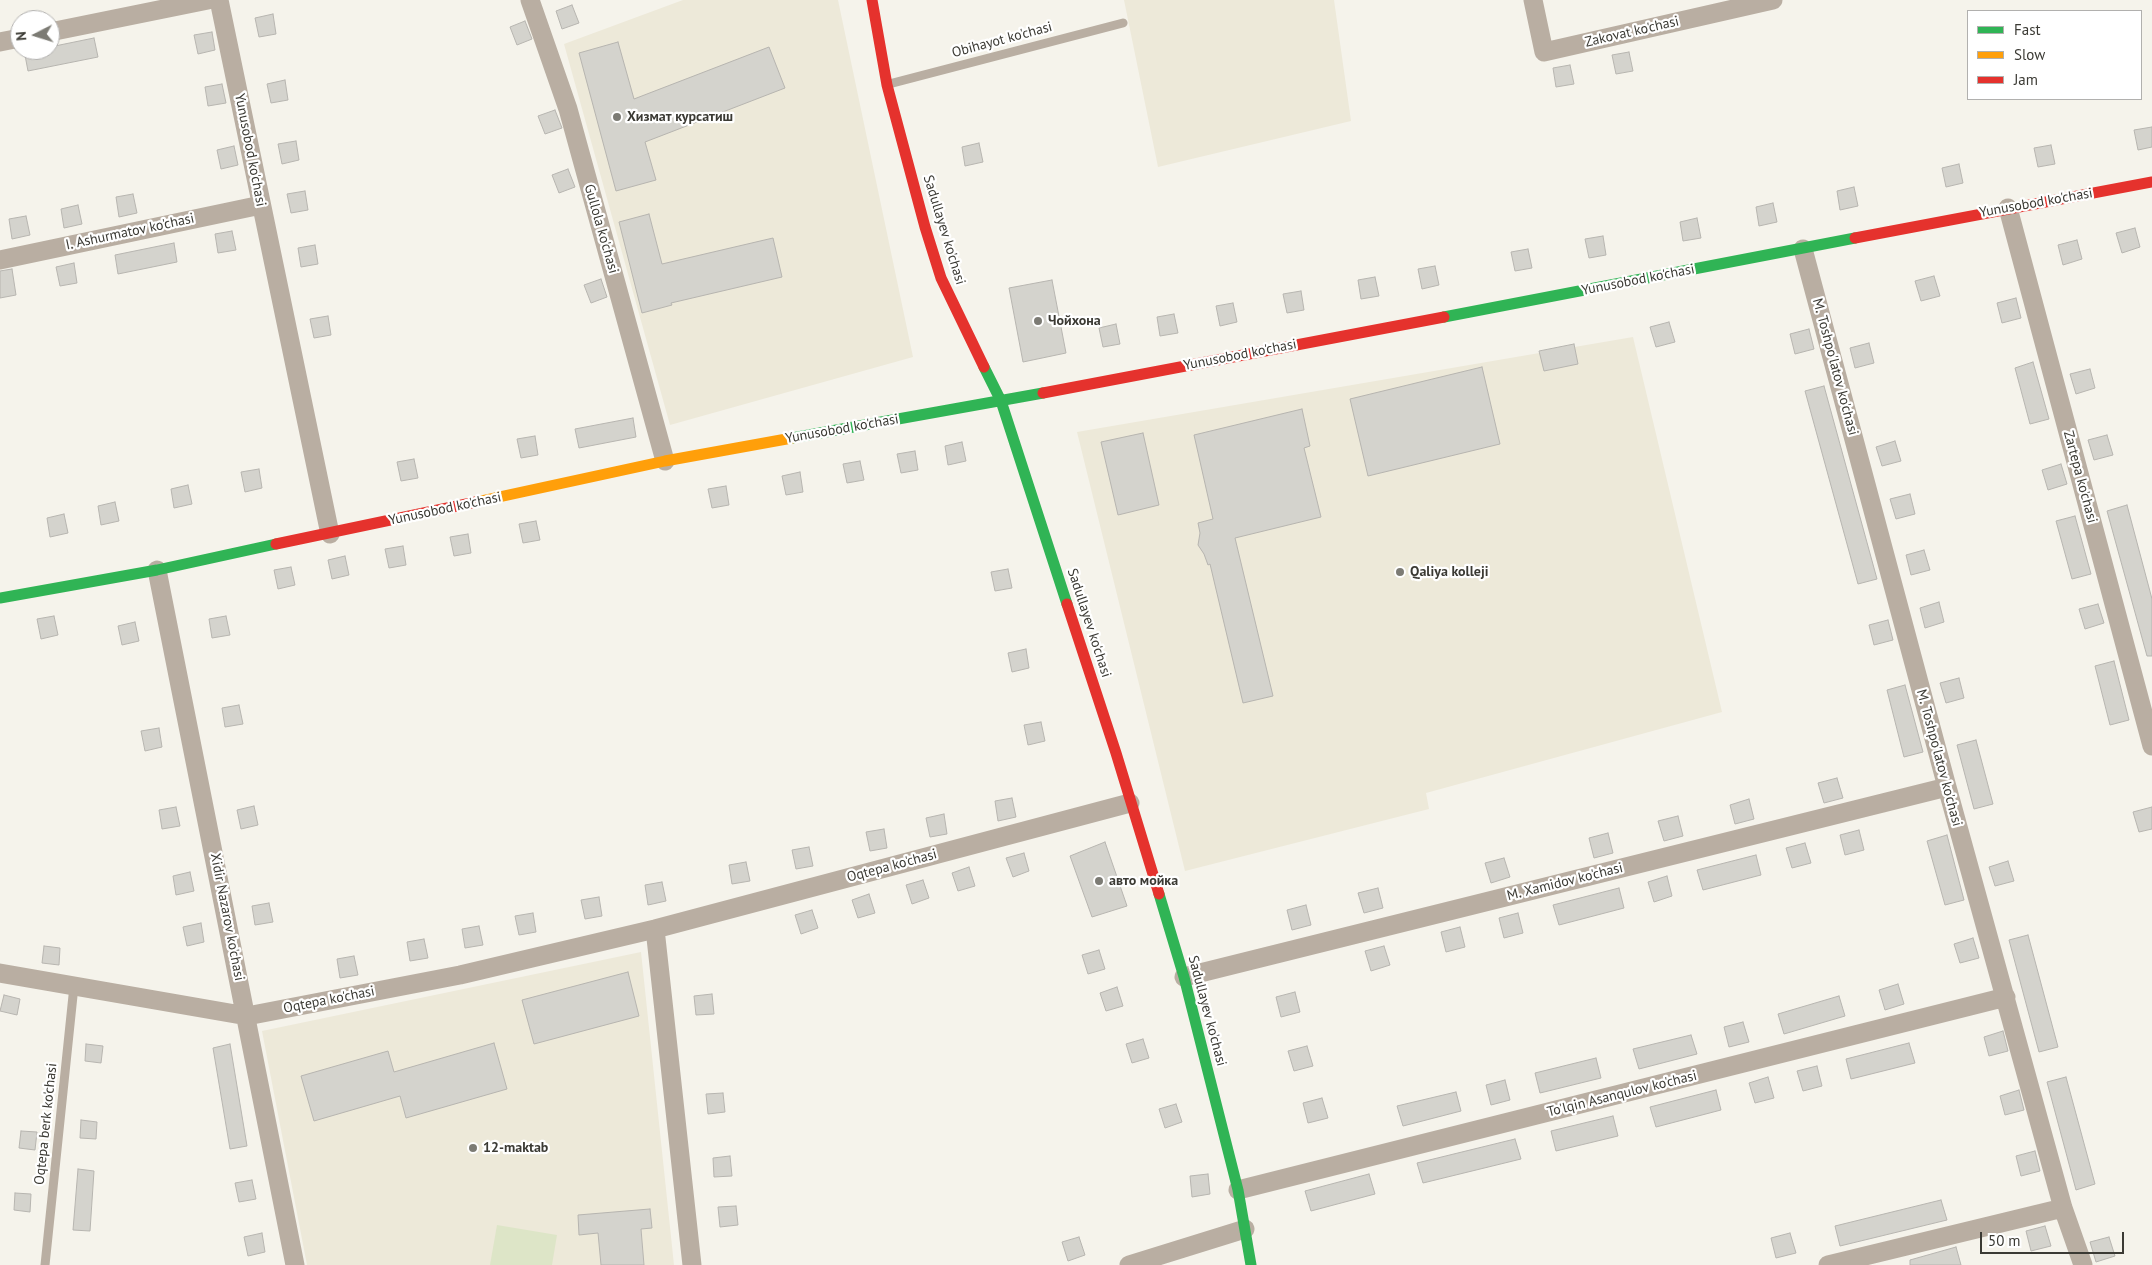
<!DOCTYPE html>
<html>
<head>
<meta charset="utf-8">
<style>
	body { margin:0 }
	#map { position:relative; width:2152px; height:1265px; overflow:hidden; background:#f5f3eb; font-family:"PT Sans",sans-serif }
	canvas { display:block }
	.legend { position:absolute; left:1967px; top:10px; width:175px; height:90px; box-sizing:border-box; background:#fff; border:1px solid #b1b0ae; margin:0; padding:6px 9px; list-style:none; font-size:15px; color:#3b3a34 }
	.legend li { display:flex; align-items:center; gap:10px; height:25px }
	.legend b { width:25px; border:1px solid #b1b0ae }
	.north { position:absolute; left:10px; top:10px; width:50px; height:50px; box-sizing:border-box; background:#fff; border:1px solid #b1b0ae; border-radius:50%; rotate:265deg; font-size:14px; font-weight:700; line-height:20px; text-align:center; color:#3b3a34 }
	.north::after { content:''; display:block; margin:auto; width:18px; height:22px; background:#7c7b74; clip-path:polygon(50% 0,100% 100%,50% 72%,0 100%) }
	.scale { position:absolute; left:1980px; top:1232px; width:144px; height:22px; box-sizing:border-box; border:2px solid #3b3a34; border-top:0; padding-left:6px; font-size:15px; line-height:18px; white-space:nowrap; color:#3b3a34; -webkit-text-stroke:4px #fff; paint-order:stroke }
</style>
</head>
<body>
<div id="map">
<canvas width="2152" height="1265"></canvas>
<ul class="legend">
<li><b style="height:6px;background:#30b455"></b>Fast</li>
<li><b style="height:6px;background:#ff9f0a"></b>Slow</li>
<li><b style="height:6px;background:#e5322d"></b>Jam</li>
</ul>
<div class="north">N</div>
<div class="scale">50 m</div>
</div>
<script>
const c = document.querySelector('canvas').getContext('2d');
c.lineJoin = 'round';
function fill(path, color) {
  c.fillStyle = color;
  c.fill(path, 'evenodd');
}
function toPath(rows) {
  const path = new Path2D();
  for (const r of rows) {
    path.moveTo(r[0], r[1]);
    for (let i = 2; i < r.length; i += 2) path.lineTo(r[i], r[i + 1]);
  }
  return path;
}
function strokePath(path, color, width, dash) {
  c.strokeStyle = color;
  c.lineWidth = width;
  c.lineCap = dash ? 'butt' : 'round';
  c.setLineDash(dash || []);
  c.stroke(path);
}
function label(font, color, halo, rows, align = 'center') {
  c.font = font + ' "PT Sans",sans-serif';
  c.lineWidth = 4.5;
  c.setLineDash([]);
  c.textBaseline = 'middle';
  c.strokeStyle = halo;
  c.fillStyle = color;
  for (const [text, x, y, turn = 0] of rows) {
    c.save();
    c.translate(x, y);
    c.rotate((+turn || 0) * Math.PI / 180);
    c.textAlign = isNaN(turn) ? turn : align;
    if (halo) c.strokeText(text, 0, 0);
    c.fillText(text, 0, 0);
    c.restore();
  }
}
fill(toPath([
	[683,0,838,0,913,357,670,425,564,44],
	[1124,0,1334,0,1351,121,1158,167],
	[1633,337,1722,712,1426,793,1429,809,1185,871,1077,432],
	[641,952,674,1265,307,1265,262,1031]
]), '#ede9d9');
fill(toPath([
	[497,1225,557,1235,552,1265,490,1265]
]), '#dde5c7');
const building = toPath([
	[572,5,579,23,562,29,556,11,572,5],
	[273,14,276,34,259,37,255,18,273,14],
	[525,21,532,39,517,45,510,27,525,21],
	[212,32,215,50,198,54,194,35,212,32],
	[94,38,98,57,28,71,24,50,50,50,50,47,94,38],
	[618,42,634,99,769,47,785,88,645,142,656,180,616,191,579,53,618,42],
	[1629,52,1633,71,1616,74,1612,55,1629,52],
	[1570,65,1574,84,1556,87,1553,68,1570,65],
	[285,80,288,100,271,103,267,84,285,80],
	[222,84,226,103,208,106,205,87,222,84],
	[555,110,562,128,545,134,538,116,555,110],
	[2152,127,2152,147,2138,150,2134,130,2152,127],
	[296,141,299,160,282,164,278,144,296,141],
	[979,143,983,162,965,166,962,147,979,143],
	[2051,145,2055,164,2038,167,2034,148,2051,145],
	[234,146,238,165,221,169,217,150,234,146],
	[1959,164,1963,183,1946,187,1942,168,1959,164],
	[568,169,575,187,559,193,552,175,568,169],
	[1854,187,1858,206,1840,210,1837,191,1854,187],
	[305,191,308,210,291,213,287,194,305,191],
	[133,194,137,213,119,217,116,197,133,194],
	[1773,203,1777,222,1759,226,1756,207,1773,203],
	[78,205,82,224,64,228,61,209,78,205],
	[649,214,662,264,773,238,782,277,671,303,672,305,642,313,619,222,649,214],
	[26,216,30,235,12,239,9,219,26,216],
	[1697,218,1701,238,1683,241,1680,222,1697,218],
	[2135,228,2140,247,2122,253,2116,233,2135,228],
	[232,231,236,250,218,253,215,234,232,231],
	[1603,236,1606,255,1589,258,1585,239,1603,236],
	[2077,240,2082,259,2063,265,2058,245,2077,240],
	[174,243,177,262,118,274,115,255,174,243],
	[315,245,318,264,301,267,298,248,315,245],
	[1528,249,1532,268,1515,271,1511,252,1528,249],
	[74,263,77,283,60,286,56,267,74,263],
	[1435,266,1439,285,1422,289,1418,269,1435,266],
	[12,269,16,295,0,298,0,271,12,269],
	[1934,276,1940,296,1921,301,1915,281,1934,276],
	[1375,277,1379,296,1361,299,1358,280,1375,277],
	[601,279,607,297,591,303,584,285,601,279],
	[1052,280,1066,353,1023,362,1009,288,1052,280],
	[1301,291,1304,310,1287,313,1283,294,1301,291],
	[2016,298,2021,318,2002,323,1997,303,2016,298],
	[1233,303,1237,322,1220,326,1216,306,1233,303],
	[1174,314,1178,333,1160,336,1157,317,1174,314],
	[328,316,331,335,314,338,310,319,328,316],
	[1669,322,1675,342,1656,347,1650,327,1669,322],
	[1116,324,1120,344,1103,347,1099,328,1116,324],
	[1809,329,1814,349,1795,354,1790,334,1809,329],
	[1869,343,1874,363,1855,368,1850,348,1869,343],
	[1574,344,1578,364,1544,371,1539,351,1574,344],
	[2033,362,2049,419,2030,424,2015,368,2033,362],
	[1482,367,1500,444,1368,476,1350,399,1482,367],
	[2090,369,2095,388,2076,394,2070,374,2090,369],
	[1824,386,1877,579,1858,584,1805,391,1824,386],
	[1302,409,1310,446,1304,448,1321,517,1235,538,1273,696,1243,703,1210,564,1208,565,1204,554,1198,545,1200,533,1198,523,1213,519,1194,435,1302,409],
	[633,418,636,437,579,448,575,429,633,418],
	[1143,433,1159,505,1118,515,1101,442,1143,433],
	[2107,435,2113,455,2094,460,2088,440,2107,435],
	[535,436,538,455,521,458,517,439,535,436],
	[1895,441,1901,461,1882,466,1876,447,1895,441],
	[962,442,966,461,948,465,945,446,962,442],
	[915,451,918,470,901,473,897,454,915,451],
	[414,459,418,478,401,481,397,462,414,459],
	[860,461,864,480,847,483,843,464,860,461],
	[2061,464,2067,484,2048,490,2042,470,2061,464],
	[259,469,262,488,245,492,241,472,259,469],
	[800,472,803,492,786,495,782,476,800,472],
	[188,485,192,504,174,508,171,489,188,485],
	[726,486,729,505,712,508,708,489,726,486],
	[1910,494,1915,514,1896,519,1890,499,1910,494],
	[115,502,119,521,101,525,98,506,115,502],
	[2127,505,2152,599,2152,656,2147,656,2107,511,2127,505],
	[64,514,68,533,50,537,47,518,64,514],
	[2075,516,2091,574,2072,579,2056,521,2075,516],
	[536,521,540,540,523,543,519,524,536,521],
	[468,534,471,553,454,556,450,537,468,534],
	[403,546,406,565,389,568,385,549,403,546],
	[1924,550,1930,570,1911,575,1906,555,1924,550],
	[345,556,349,575,332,579,328,560,345,556],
	[291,567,295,585,278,589,274,570,291,567],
	[1008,569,1012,588,995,591,991,572,1008,569],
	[1939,602,1944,622,1925,628,1920,608,1939,602],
	[2098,604,2104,623,2085,629,2079,609,2098,604],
	[54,616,58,635,41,639,37,619,54,616],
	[226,616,230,635,212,638,209,619,226,616],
	[1888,620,1893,640,1874,645,1869,625,1888,620],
	[135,622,139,641,122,645,118,626,135,622],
	[1026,649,1029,668,1012,672,1008,653,1026,649],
	[2114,661,2129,720,2110,725,2095,666,2114,661],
	[1959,678,1964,698,1946,703,1940,683,1959,678],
	[1905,685,1923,752,1904,757,1887,690,1905,685],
	[239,705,243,724,225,727,222,708,239,705],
	[1041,722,1045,741,1028,745,1024,725,1041,722],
	[159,728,162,747,145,751,141,731,159,728],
	[1976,740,1993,804,1974,809,1957,745,1976,740],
	[1837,778,1843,798,1824,803,1818,783,1837,778],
	[1012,798,1016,817,998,821,995,801,1012,798],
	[1749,799,1754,819,1735,824,1730,805,1749,799],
	[254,806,258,825,241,829,237,810,254,806],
	[176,807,180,826,162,829,159,810,176,807],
	[2152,807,2152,829,2139,832,2133,812,2152,807],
	[944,814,947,834,930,837,926,818,944,814],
	[1678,816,1683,836,1664,841,1658,821,1678,816],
	[884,829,887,848,870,851,866,832,884,829],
	[1859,830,1864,850,1845,855,1840,835,1859,830],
	[1608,833,1613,853,1594,858,1589,838,1608,833],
	[1947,835,1964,900,1945,905,1927,841,1947,835],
	[1105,842,1127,906,1092,917,1070,856,1105,842],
	[1805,843,1811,863,1792,868,1786,848,1805,843],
	[809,847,813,866,796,869,792,850,809,847],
	[1024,853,1029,871,1013,877,1006,858,1024,853],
	[1756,855,1761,875,1703,890,1697,870,1756,855],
	[1504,858,1510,877,1491,883,1485,863,1504,858],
	[2008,861,2014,881,1995,886,1989,867,2008,861],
	[746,862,750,881,732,884,729,865,746,862],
	[969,867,975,886,958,891,952,873,969,867],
	[190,872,194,891,176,895,173,876,190,872],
	[1667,876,1672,896,1654,902,1648,882,1667,876],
	[923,880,929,898,912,904,906,885,923,880],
	[662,882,666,901,648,905,645,885,662,882],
	[1378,888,1383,908,1364,913,1358,893,1378,888],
	[1619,888,1624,908,1559,925,1553,905,1619,888],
	[869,894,875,913,858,918,852,900,869,894],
	[599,897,602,916,585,919,581,900,599,897],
	[269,903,273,922,255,925,252,906,269,903],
	[1306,905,1311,925,1292,930,1287,910,1306,905],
	[812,910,818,928,801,934,795,915,812,910],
	[533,913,536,932,519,935,515,916,533,913],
	[1518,913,1523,933,1504,938,1499,918,1518,913],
	[201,923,204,942,187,946,183,927,201,923],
	[479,926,483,945,465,948,462,929,479,926],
	[1460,927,1465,947,1446,952,1441,932,1460,927],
	[2028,935,2058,1047,2039,1052,2009,940,2028,935],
	[1973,938,1979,958,1960,963,1954,944,1973,938],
	[424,939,428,958,410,961,407,942,424,939],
	[44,946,60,948,59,965,42,963,44,946],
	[1384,946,1390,965,1371,971,1365,951,1384,946],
	[1099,950,1105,969,1088,974,1082,955,1099,950],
	[354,956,358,975,340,978,337,959,354,956],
	[628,972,639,1016,534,1044,522,1000,628,972],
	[1898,984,1904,1004,1885,1010,1879,990,1898,984],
	[1117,987,1123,1006,1106,1011,1100,993,1117,987],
	[1295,992,1300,1012,1281,1017,1276,997,1295,992],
	[712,994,714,1014,696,1015,694,996,712,994],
	[4,995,20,999,17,1015,0,1011,4,995],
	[1839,996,1845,1016,1784,1034,1778,1014,1839,996],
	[1743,1022,1749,1042,1729,1047,1724,1027,1743,1022],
	[2003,1031,2008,1051,1989,1056,1984,1037,2003,1031],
	[1691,1035,1697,1054,1639,1069,1633,1049,1691,1035],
	[1143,1039,1149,1058,1132,1063,1126,1044,1143,1039],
	[494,1043,507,1089,406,1118,400,1096,314,1121,301,1076,388,1051,394,1072,494,1043],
	[1909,1043,1915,1063,1851,1079,1846,1059,1909,1043],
	[86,1044,103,1046,101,1063,85,1061,86,1044],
	[230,1044,247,1146,230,1149,213,1048,230,1044],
	[1307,1046,1313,1066,1294,1071,1288,1051,1307,1046],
	[1596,1058,1601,1078,1540,1093,1535,1073,1596,1058],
	[1817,1066,1822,1086,1803,1091,1797,1071,1817,1066],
	[1768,1077,1774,1098,1755,1103,1749,1083,1768,1077],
	[2066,1077,2095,1184,2076,1190,2047,1082,2066,1077],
	[1505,1080,1510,1100,1491,1105,1486,1085,1505,1080],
	[1716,1090,1721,1110,1656,1127,1650,1107,1716,1090],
	[2019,1090,2024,1110,2005,1115,2000,1096,2019,1090],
	[1456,1092,1461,1111,1403,1126,1397,1106,1456,1092],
	[723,1093,725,1112,708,1114,706,1094,723,1093],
	[1322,1098,1328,1118,1308,1123,1303,1103,1322,1098],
	[1176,1104,1182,1122,1165,1128,1159,1109,1176,1104],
	[1613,1116,1618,1136,1556,1151,1551,1131,1613,1116],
	[81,1120,97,1122,96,1139,80,1138,81,1120],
	[21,1131,37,1132,35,1150,19,1148,21,1131],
	[1515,1139,1521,1159,1423,1183,1417,1163,1515,1139],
	[2035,1151,2040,1171,2021,1176,2016,1156,2035,1151],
	[730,1156,732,1176,714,1177,713,1158,730,1156],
	[78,1169,94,1171,90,1231,73,1230,78,1169],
	[1208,1174,1210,1194,1192,1197,1190,1176,1208,1174],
	[1369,1174,1375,1194,1311,1211,1305,1191,1369,1174],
	[252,1180,256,1199,239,1202,235,1183,252,1180],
	[15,1193,31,1194,30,1212,14,1210,15,1193],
	[1941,1200,1947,1220,1840,1246,1835,1226,1941,1200],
	[736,1206,738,1225,720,1227,718,1207,736,1206],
	[650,1209,652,1228,641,1229,644,1265,601,1265,598,1233,579,1235,578,1215,650,1209],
	[2045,1226,2051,1246,2031,1251,2026,1231,2045,1226],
	[262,1233,265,1252,248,1256,244,1237,262,1233],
	[1790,1233,1796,1253,1776,1258,1771,1238,1790,1233],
	[1079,1237,1085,1255,1068,1261,1062,1242,1079,1237],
	[2109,1237,2115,1256,2096,1262,2090,1242,2109,1237],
	[1956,1247,1961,1265,1910,1265,1910,1260,1956,1247]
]);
fill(building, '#d4d3cd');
strokePath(building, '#b7b5b0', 1);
strokePath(toPath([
	[889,84,1123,23],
	[45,1265,74,986]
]), '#b9aea2', 9);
strokePath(toPath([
	[219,0,330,534],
	[530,0,568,109,665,461],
	[1533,0,1544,52,1773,0],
	[50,32,208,0],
	[0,42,20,38],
	[2008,208,2152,746],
	[1803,249,1947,787,2063,1208,2083,1265],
	[0,260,261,205],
	[157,570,295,1265],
	[655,929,692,1265],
	[0,973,247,1016,460,975,655,929,1130,803],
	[1184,977,1947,787],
	[1238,1190,2006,997],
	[1129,1265,1245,1229],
	[1828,1265,2063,1208]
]), '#b9aea2', 19);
strokePath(toPath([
	[1444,317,1855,238],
	[984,367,1001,401,1067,604],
	[792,438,1043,393],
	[0,598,157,570,276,544],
	[1159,894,1184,977,1238,1190,1251,1265]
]), '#30b455', 11);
strokePath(toPath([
	[476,502,665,461,792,438]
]), '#ff9f0a', 11);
strokePath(toPath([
	[872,0,887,85,925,227,941,278,984,367],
	[1855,238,2152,182],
	[1043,393,1444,317],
	[276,544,476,502],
	[1067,604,1116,753,1159,894]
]), '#e5322d', 11);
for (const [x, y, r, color] of [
	[617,117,5,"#7c7b74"],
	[1038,321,5,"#7c7b74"],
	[1400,572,5,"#7c7b74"],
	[1099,881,5,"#7c7b74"],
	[473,1148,5,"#7c7b74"]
]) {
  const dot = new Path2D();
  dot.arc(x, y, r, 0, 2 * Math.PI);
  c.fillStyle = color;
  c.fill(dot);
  strokePath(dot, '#fff', 2);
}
label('14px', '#3b3a34', '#fff', [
	["Zakovat ko'chasi",1632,32,-13],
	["Obihayot ko'chasi",1002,40,-15],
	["Yunusobod ko'chasi",250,150,79],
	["Yunusobod ko'chasi",2036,203,-10],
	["Gullola ko'chasi",601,229,74],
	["Sadullayev ko'chasi",944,230,73],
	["I. Ashurmatov ko'chasi",130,232,-12],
	["Yunusobod ko'chasi",1638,280,-11],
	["Yunusobod ko'chasi",1240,355,-11],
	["M. Toshpo'latov ko'chasi",1835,367,75],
	["Yunusobod ko'chasi",842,429,-10],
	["Zartepa ko'chasi",2080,477,75],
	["Yunusobod ko'chasi",445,509,-12],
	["Sadullayev ko'chasi",1089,623,72],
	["M. Toshpo'latov ko'chasi",1939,758,75],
	["Oqtepa ko'chasi",892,866,-15],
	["M. Xamidov ko'chasi",1565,882,-14],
	["Xidir Nazarov ko'chasi",227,917,79],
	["Oqtepa ko'chasi",329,1000,-11],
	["Sadullayev ko'chasi",1207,1011,75],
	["To'lqin Asanqulov ko'chasi",1622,1094,-14],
	["Oqtepa berk ko'chasi",46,1124,-84]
]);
label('bold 14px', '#3b3a34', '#fff', [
	["Хизмат курсатиш",627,117],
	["Чойхона",1048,321],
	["Qaliya kolleji",1410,572],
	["авто мойка",1109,881],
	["12-maktab",483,1148]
], 'left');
</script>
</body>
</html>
